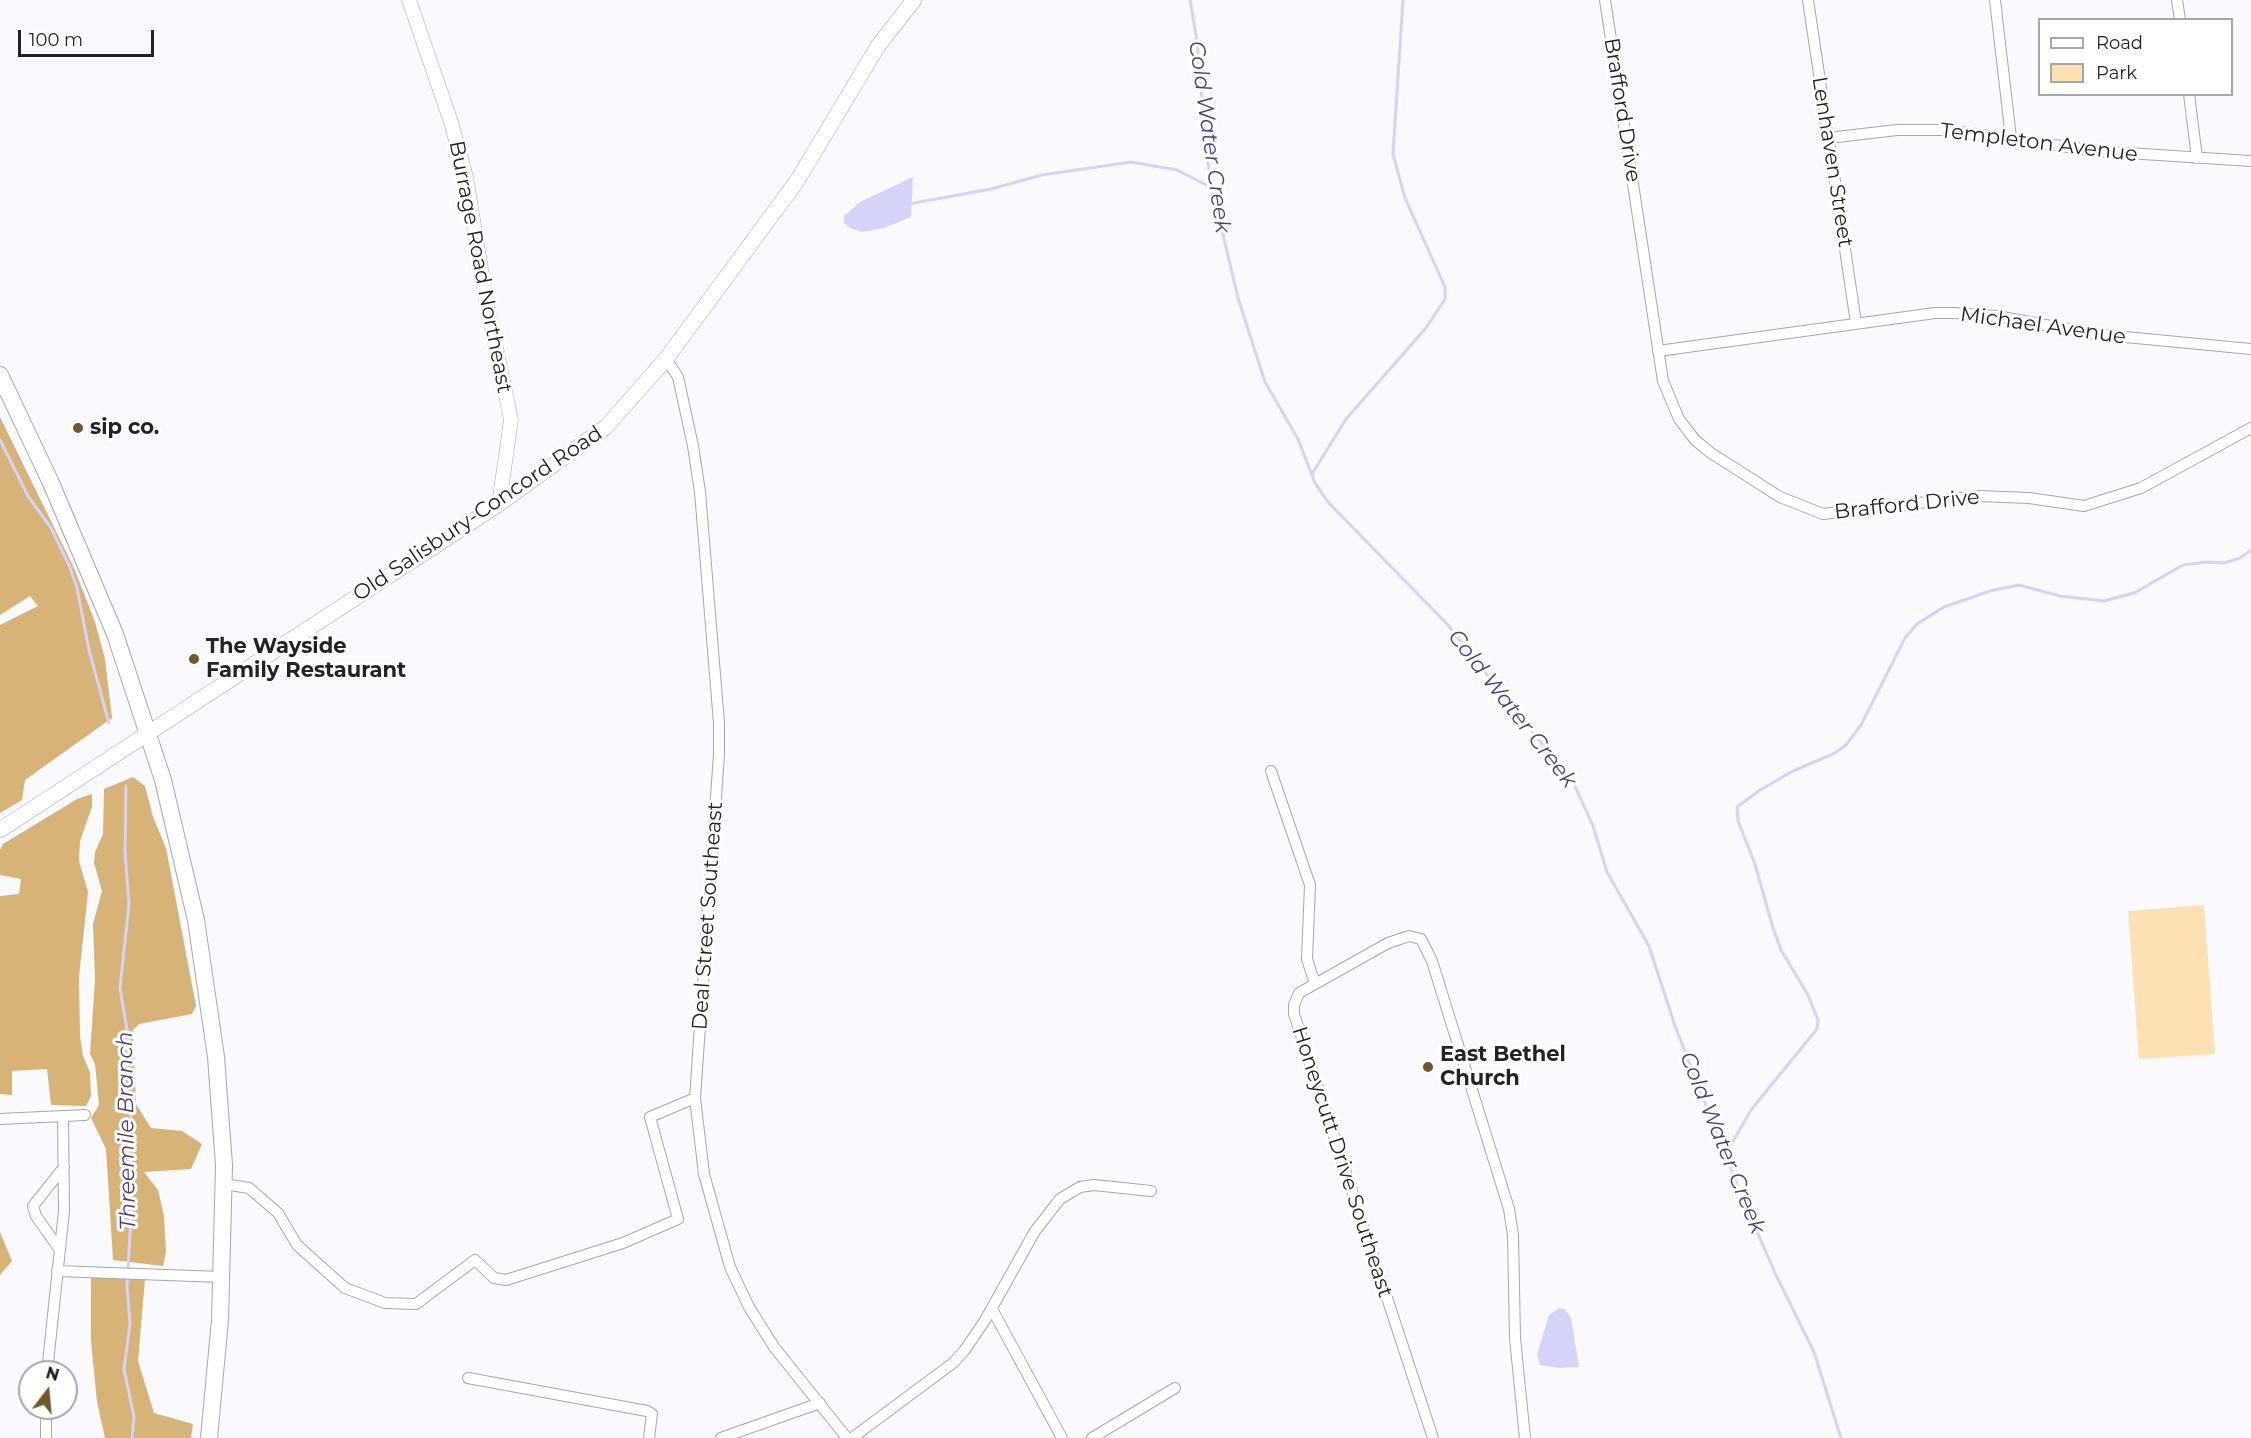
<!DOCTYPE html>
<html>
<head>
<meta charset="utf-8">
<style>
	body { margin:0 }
	#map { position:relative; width:2251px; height:1438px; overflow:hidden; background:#f9f9fe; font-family:Montserrat,sans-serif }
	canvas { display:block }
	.legend { position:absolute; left:2038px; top:18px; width:195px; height:78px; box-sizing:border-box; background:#fff; border:2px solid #a7a7a9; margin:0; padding:8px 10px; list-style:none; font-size:18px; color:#232227 }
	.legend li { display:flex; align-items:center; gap:12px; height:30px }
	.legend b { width:30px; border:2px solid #a7a7a9 }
	.north { position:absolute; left:18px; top:1360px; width:60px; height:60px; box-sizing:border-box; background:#fff; border:2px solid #a7a7a9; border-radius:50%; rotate:16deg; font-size:16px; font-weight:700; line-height:24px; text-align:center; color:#232227 }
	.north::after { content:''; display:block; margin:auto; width:21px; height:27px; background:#725829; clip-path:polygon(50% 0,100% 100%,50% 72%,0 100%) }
	.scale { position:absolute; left:18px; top:30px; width:136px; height:27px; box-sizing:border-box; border:3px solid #232227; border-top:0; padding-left:8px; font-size:18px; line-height:21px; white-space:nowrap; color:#232227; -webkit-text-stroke:4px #fff; paint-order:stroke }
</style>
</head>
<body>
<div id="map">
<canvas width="2251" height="1438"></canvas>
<ul class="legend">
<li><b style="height:8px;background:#fff"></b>Road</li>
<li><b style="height:16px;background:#fde1b3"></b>Park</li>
</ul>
<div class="north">N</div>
<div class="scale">100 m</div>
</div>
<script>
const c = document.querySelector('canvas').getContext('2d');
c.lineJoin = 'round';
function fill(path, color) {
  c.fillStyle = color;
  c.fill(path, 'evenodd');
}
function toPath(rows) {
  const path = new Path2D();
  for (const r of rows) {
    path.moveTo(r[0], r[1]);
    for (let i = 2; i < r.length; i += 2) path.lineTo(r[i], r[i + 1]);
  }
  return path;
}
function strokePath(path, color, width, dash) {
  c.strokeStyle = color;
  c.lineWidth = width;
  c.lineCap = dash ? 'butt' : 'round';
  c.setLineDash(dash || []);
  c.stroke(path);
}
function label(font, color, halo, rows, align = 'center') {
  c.font = font + ' Montserrat,sans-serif';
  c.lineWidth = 6;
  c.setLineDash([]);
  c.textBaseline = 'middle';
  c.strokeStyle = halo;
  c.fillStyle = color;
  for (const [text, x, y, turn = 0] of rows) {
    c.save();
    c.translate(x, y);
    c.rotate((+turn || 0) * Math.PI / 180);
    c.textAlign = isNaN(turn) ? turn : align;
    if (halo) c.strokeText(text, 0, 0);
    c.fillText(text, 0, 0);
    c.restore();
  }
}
fill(toPath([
	[2204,905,2215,1054,2139,1059,2128,911]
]), '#fde1b3');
fill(toPath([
	[0,417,74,568,95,622,105,659,112,718,25,780,22,800,0,813,0,625,38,606,30,596,0,615],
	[133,777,145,786,153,817,166,848,196,1006,192,1014,139,1024,133,1030,136,1104,151,1128,182,1131,202,1144,191,1169,144,1172,158,1190,164,1216,166,1252,163,1266,113,1260,106,1149,91,1118,99,1105,95,1064,90,1054,95,979,93,924,102,891,94,863,95,852,103,834,104,789],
	[92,794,92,807,80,841,79,861,88,892,79,977,80,1036,83,1056,90,1072,91,1096,86,1106,51,1105,47,1069,12,1071,12,1095,0,1094,0,896,19,894,21,879,0,875,0,850,3,844,77,799],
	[0,1232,12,1261,0,1275],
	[91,1276,145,1279,138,1361,154,1413,193,1424,191,1438,105,1438,97,1402,91,1341]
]), '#d7b378');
fill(toPath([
	[913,177,911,217,884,228,862,232,850,228,844,223,844,216,860,202],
	[1559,1308,1565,1309,1571,1318,1579,1367,1559,1368,1540,1365,1537,1355,1549,1315]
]), '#d5d3fa');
strokePath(toPath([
	[1190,0,1197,41,1207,158,1212,188,1238,298,1265,382,1298,439,1315,483,1328,502,1447,624,1574,784,1593,826,1607,872,1649,946,1675,1026,1743,1200,1776,1275,1814,1352,1841,1438],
	[909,204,991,189,1042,175,1131,162,1177,170,1212,188],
	[0,440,28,496,51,528,69,565,77,588,89,650,109,723],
	[1312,474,1346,419,1426,328,1445,299,1445,287,1405,198,1393,154,1403,0],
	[126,786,125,852,129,904,120,988,129,1042,124,1084,131,1117,126,1147,132,1169,129,1186,132,1200,127,1286,130,1324,124,1369,134,1417,132,1438],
	[1725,1155,1751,1110,1817,1029,1818,1020,1808,995,1781,950,1773,928,1755,864,1738,821,1737,807,1760,790,1793,771,1833,754,1846,745,1861,725,1905,638,1917,624,1944,607,1990,591,2019,585,2060,596,2104,601,2134,593,2183,565,2207,562,2224,563,2240,558,2251,550]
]), '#d5d3fa', 3);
const minor = toPath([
	[1605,0,1663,381,1679,419,1695,440,1711,453,1780,497,1823,514,1979,496,2029,498,2084,506,2141,488,2251,428],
	[1808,0,1856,323],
	[1995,0,2011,138],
	[2177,0,2180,20],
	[2189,94,2197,158],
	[1828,138,1897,130,1947,130,2097,151,2251,161],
	[1658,351,1935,313,1954,313,1997,316,2094,334,2251,349],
	[666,359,678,377,693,446,700,492,719,723,719,754,695,1098,704,1174,730,1267,749,1307,774,1347,847,1438],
	[1271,771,1310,885,1307,959,1315,984],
	[0,1119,85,1115],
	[224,1184,249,1188,278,1213,297,1245,345,1288,385,1303,416,1304,475,1260,494,1278,506,1280,623,1243,678,1219,650,1117,695,1098],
	[60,1250,36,1216,33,1206,64,1167],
	[57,1271,221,1277],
	[992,1309,1062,1438],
	[47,1372,64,1211,63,1116],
	[468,1378,647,1411,652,1414,649,1438],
	[46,1438,46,1408],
	[721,1438,820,1403],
	[852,1438,953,1363,964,1351,984,1322,1035,1231,1060,1199,1080,1187,1094,1185,1151,1191],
	[1092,1438,1175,1388],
	[1433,1438,1294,1014,1294,1005,1299,993,1388,943,1409,936,1421,939,1432,961,1509,1209,1513,1235,1515,1338,1525,1438]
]);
const tertiary = toPath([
	[409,0,451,122,466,177,485,294,511,420,499,504]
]);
const secondary = toPath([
	[0,830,499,504,606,427,666,359,797,181,878,46,914,0]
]);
const primary = toPath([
	[0,375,51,483,115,634,163,780,196,920,216,1057,224,1165,220,1320,209,1438]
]);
strokePath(minor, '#a6a6b2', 12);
strokePath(tertiary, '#a6a6b2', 15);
strokePath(secondary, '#a6a6b2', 16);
strokePath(primary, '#a6a6b2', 18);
strokePath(minor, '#fff', 10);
strokePath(tertiary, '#fff', 14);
strokePath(secondary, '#fff', 15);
strokePath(primary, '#fff', 16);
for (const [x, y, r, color] of [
	[78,428,6,"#725829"],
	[194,659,6,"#725829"],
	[1428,1067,6,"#725829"]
]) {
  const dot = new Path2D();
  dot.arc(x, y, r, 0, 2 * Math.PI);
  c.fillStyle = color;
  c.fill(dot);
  strokePath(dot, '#fff', 2);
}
label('21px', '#232227', '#fff', [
	["Brafford Drive",1622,110,81],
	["Templeton Avenue",2039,143,7],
	["Lenhaven Street",1832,162,81],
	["Burrage Road Northeast",480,267,79],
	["Michael Avenue",2043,326,8],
	["Brafford Drive",1907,505,-6],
	["Old Salisbury-Concord Road",478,514,-34],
	["Deal Street Southeast",708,916,-86],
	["Honeycutt Drive Southeast",1342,1162,72]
]);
label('bold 21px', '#232227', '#fff', [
	["sip co.",90,428],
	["The Wayside",206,647],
	["Family Restaurant",206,671],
	["East Bethel",1440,1055],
	["Church",1440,1079]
], 'left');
label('italic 22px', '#4b3f89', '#fff', [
	["Cold Water Creek",1209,137,82],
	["Cold Water Creek",1512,709,52],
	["Threemile Branch",127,1131,-91],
	["Cold Water Creek",1722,1143,68]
]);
</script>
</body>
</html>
